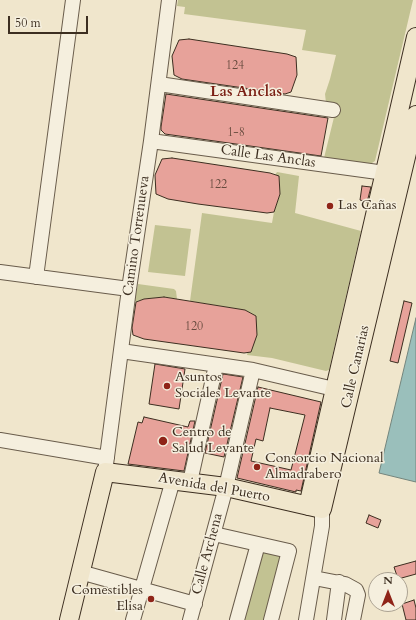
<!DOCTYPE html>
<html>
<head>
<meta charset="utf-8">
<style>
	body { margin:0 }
	#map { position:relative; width:416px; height:620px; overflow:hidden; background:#f0e6cc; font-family:Cardo,serif }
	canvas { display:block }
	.north { position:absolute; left:368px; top:572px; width:40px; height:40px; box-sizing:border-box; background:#f5efde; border:1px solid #aba292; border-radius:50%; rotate:0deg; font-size:11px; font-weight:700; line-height:16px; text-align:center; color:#3c2e20 }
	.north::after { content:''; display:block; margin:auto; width:14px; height:18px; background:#8f2418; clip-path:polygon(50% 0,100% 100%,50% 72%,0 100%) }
	.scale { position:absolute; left:8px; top:16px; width:80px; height:18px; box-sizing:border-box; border:2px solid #3c2e20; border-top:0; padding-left:5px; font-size:12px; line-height:14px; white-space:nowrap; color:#3c2e20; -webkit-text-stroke:3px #f5efde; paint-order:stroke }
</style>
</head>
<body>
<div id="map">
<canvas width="416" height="620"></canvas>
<div class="north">N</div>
<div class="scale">50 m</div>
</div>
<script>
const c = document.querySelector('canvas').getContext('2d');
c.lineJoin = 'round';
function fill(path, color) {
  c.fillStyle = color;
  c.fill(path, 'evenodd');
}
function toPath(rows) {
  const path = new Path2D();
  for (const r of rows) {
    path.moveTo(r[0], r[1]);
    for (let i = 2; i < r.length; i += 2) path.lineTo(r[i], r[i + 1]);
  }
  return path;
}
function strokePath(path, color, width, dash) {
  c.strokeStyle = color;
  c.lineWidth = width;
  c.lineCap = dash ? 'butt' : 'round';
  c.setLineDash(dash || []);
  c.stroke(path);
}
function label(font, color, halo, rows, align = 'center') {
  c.font = font + ' Cardo,serif';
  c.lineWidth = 3;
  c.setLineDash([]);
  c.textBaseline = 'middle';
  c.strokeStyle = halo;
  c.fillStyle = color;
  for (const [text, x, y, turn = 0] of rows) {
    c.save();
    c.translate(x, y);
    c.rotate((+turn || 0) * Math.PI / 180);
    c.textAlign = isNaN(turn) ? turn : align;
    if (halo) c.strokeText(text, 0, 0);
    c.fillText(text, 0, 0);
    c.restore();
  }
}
fill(toPath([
	[178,0,413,0,375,161,369,165,324,158,337,105,326,103,325,94,330,79,336,55,302,50,306,30,184,14,185,7,177,6],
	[277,172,299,176,295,213,361,231,329,370,326,371,272,358,247,355,256,316,245,310,190,301,202,213,272,223,274,212,280,194,279,176,275,175],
	[155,225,191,229,185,276,148,272],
	[138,284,174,289,176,291,177,299,164,297,144,299,134,302],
	[262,547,287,554,268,620,242,620]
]), '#c2c292');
const water = toPath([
	[416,318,416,482,379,473,416,318]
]);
fill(water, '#9abfbb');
strokePath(water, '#74857d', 1);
const building = toPath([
	[189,39,287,54,296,57,297,75,291,92,285,94,182,79,174,75,172,56,179,40,189,39],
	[166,94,328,118,321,156,165,134,161,130,161,127,166,94],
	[172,158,270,173,279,176,280,194,274,212,267,213,198,204,168,199,156,194,155,175,162,159,172,158],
	[362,186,371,187,367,202,360,200,362,186],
	[164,297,245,310,256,316,257,335,251,352,244,353,144,339,133,335,132,328,136,302,144,299,164,297],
	[404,301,412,303,398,363,390,361,404,301],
	[155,364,185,369,179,409,149,404,155,364],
	[223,374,243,377,224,457,205,453,223,374],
	[258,387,321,402,301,491,296,490,296,492,237,478,258,387],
	[270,408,305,415,291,470,251,461,256,439,263,441,270,408],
	[144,417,188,427,190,421,195,421,184,471,128,464,138,422,142,423,144,417],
	[369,515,381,520,378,528,366,523,369,515],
	[416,561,416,574,398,579,394,567,416,561],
	[414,600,416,608,416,620,406,620,402,604,414,600]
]);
fill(building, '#e7a29a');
strokePath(building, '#3c2e20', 1);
const minor = toPath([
	[159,84,333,110],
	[151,141,385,173],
	[0,272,129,289],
	[36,277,73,0],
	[121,351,253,370,334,389],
	[0,440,107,458],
	[105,472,129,289,151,141,169,0],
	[190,482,216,365],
	[214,534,289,551,271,620],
	[80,572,195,604],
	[314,578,345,584,356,590,358,595,353,620],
	[133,620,173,480],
	[190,620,226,487,253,370],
	[237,620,258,544],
	[306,620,322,526,322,509],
	[334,620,339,582]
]);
const major = toPath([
	[308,506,416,37],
	[69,620,105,472,226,487,322,509,416,115]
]);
strokePath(minor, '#695c4b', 16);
strokePath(major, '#3c2e20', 20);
strokePath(minor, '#f5efde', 14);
strokePath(major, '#f0e6cc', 18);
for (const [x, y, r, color] of [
	[330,206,4,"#8f2418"],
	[167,386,4,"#8f2418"],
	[163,441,5,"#8f2418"],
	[257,467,4,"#8f2418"],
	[151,599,4,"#8f2418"]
]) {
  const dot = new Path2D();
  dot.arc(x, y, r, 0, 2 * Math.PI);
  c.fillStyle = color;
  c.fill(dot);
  strokePath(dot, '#f5efde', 1.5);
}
label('12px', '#674b3e', null, [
	["124",235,66],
	["1-8",236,133],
	["122",218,185],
	["120",194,327]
]);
label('14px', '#3c2e20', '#f5efde', [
	["Calle Las Anclas",268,157,8],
	["Camino Torrenueva",137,236,-82],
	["Calle Canarias",356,367,-77],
	["Avenida del Puerto",214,488,10],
	["Calle Archena",208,554,-75]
]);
label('14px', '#3c2e20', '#f5efde', [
	["Las Cañas",338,206],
	["Asuntos",175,378],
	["Sociales Levante",175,394],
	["Centro de",172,433],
	["Salud Levante",172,449],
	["Consorcio Nacional",265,459],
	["Almadrabero",265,475],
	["Comestibles",143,591,"right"],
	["Elisa",143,607,"right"]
], 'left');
label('bold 15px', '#7a1f14', '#f5efde', [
	["Las Anclas",246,93]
]);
</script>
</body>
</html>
